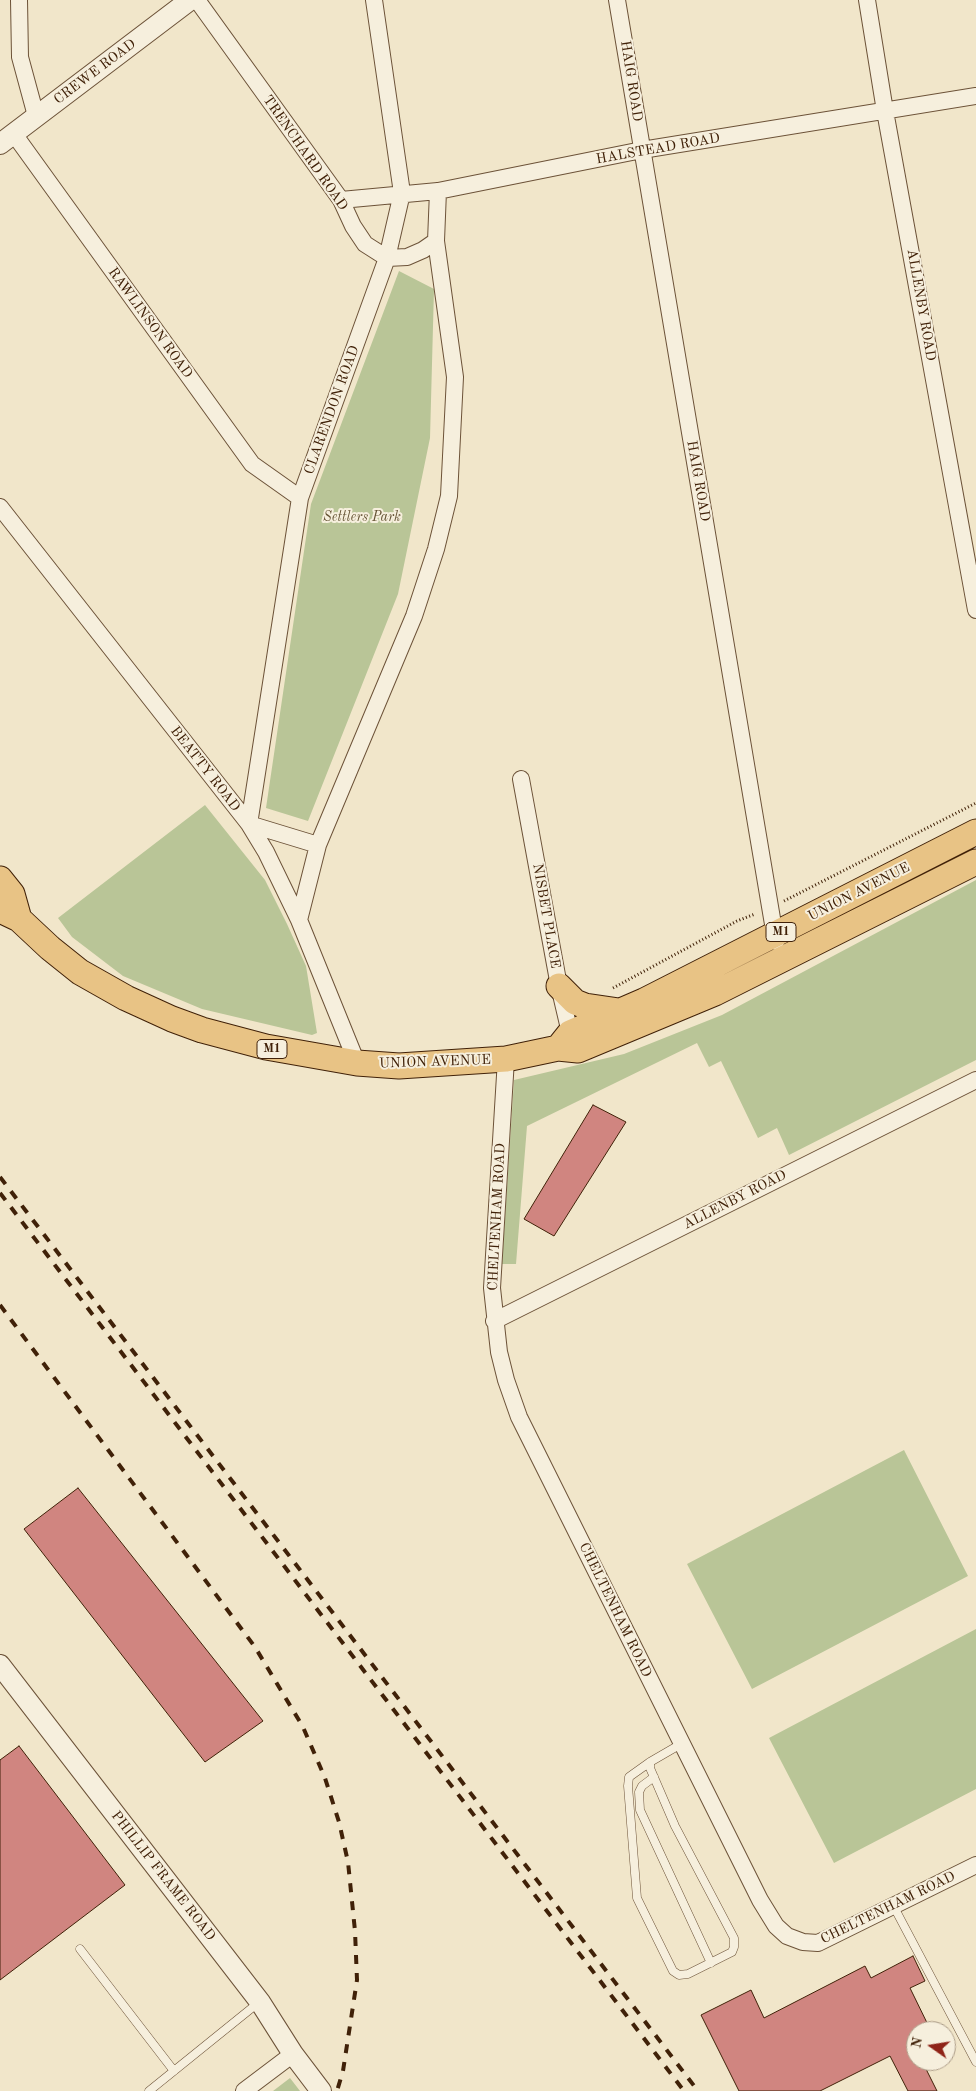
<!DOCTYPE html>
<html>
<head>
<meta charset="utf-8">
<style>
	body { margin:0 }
	#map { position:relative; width:976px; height:2091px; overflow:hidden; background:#f1e6ca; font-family:"Old Standard TT",serif }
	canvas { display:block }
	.north { position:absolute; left:906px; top:2021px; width:50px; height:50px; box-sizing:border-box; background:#f6efdd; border:1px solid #ad9d88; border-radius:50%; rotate:283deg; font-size:14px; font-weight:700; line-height:20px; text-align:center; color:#402108 }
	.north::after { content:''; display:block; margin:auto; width:18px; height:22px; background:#8f2418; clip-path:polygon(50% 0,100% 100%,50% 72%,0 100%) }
</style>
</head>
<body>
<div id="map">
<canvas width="976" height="2091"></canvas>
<div class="north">N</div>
</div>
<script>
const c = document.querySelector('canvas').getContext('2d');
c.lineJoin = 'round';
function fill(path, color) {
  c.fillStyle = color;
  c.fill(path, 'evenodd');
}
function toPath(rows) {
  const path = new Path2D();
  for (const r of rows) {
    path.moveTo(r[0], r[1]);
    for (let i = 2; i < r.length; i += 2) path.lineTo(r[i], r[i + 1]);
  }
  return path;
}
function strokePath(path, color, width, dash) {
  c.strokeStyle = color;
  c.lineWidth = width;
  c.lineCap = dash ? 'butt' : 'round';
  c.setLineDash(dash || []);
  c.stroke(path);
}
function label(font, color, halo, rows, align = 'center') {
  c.font = font + ' "Old Standard TT",serif';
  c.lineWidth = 4;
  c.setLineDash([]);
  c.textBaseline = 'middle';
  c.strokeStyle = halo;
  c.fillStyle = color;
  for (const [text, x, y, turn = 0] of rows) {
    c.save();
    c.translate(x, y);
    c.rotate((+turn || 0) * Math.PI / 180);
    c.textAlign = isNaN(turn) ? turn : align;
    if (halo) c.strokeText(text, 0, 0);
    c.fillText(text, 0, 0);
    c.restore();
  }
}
fill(toPath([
	[399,271,434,289,430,438,398,594,308,821,266,808,311,504],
	[205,805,265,880,287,924,306,966,317,1033,312,1035,202,1009,123,976,72,937,58,918],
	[976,880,976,1060,789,1155,777,1128,758,1138,721,1061,709,1067,697,1043,527,1126,516,1264,502,1264,514,1080,624,1054,722,1015],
	[904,1450,968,1576,752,1689,687,1564],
	[976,1629,976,1789,834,1863,769,1738],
	[290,2078,300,2091,273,2091]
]), '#b9c597');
const building = toPath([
	[593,1105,626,1122,554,1236,524,1219,593,1105],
	[78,1488,263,1721,205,1762,24,1529,78,1488],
	[19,1746,125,1885,0,1980,0,1760,19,1746],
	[913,1956,925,1981,910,1988,931,2031,916,2031,916,2061,922,2061,937,2091,908,2091,890,2056,820,2091,739,2091,701,2015,751,1990,764,2018,865,1966,871,1978,913,1956]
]);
fill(building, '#d08580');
strokePath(building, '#402108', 1);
const service = toPath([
	[650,1762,650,1768,675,1826,734,1938,734,1947,732,1952,688,1974,679,1975,673,1971,637,1898,628,1786,629,1777,650,1762,681,1744],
	[654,1777,642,1786,639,1792,640,1810,711,1963],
	[894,1907,976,2062],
	[80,1949,174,2071],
	[149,2091,258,2003]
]);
const minor = toPath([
	[19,0,20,57,36,116],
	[197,0,341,200,353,226,365,244,387,258,407,257,423,250,436,241],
	[617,0,776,942],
	[867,0,885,111,976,610],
	[14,134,252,464,300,498],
	[341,200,438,191,642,150,976,96],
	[0,507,249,824,266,852,299,920,357,1063],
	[521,779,559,986,570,1033,574,1041],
	[318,845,249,824,300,498,387,258,402,193,374,0],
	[299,920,318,845,414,616,436,549,449,496,455,377,436,241,438,191],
	[506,1059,492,1288,499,1352,506,1380,519,1417,760,1900,776,1926,787,1936,803,1942,818,1943,976,1865],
	[494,1321,976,1080],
	[244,2091,293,2054]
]);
const tertiary = toPath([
	[0,144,190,0],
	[0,1665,260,2002,293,2054,321,2091]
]);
const primary = toPath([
	[0,879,12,894,19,919],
	[0,910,19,919,50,948,80,972,126,998,172,1019,202,1030,266,1047,357,1063,399,1066,506,1059,558,1048,578,1050,715,993,976,862],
	[559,986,575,1002,585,1006,619,1011],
	[558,1048,570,1033,644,1001,976,832]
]);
strokePath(service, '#6c5238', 9);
strokePath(minor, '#6c5238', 18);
strokePath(tertiary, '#6c5238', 22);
strokePath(primary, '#402108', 27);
strokePath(toPath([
	[784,901,976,803],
	[613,988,737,921,755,914]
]), '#402108', 3, [1, 2.5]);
strokePath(service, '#f6efdd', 8);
strokePath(minor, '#f6efdd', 16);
strokePath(tertiary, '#f6efdd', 20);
strokePath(primary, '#e8c385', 25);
strokePath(toPath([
	[0,1177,698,2091],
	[0,1193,684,2091],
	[0,1305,255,1647,303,1727,325,1778,339,1822,348,1862,355,1931,357,1980,343,2071,337,2091]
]), '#402108', 4, [9, 9]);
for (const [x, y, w] of [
	[781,932,30],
	[272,1049,30]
]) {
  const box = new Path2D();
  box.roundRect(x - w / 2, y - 9.5, w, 19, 4);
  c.fillStyle = '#f6efdd';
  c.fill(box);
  strokePath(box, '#402108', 1);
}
label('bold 12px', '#402108', null, [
	["M1",781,932],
	["M1",272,1049]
]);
label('14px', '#402108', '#f6efdd', [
	["CREWE ROAD",95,72,-37],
	["HAIG ROAD",631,81,81],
	["HALSTEAD ROAD",658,149,-10],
	["TRENCHARD ROAD",305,153,55],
	["ALLENBY ROAD",921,305,80],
	["RAWLINSON ROAD",150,323,54],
	["CLARENDON ROAD",332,410,-70],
	["HAIG ROAD",698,481,80],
	["BEATTY ROAD",205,769,52],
	["UNION AVENUE",859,892,-27],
	["NISBET PLACE",546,916,80],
	["UNION AVENUE",435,1062,-2],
	["ALLENBY ROAD",735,1200,-27],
	["CHELTENHAM ROAD",497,1217,-87],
	["CHELTENHAM ROAD",615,1610,64],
	["PHILLIP FRAME ROAD",163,1876,52],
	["CHELTENHAM ROAD",888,1908,-26]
]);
label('italic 14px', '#645233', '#f6efdd', [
	["Settlers Park",362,517]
]);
</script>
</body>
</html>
